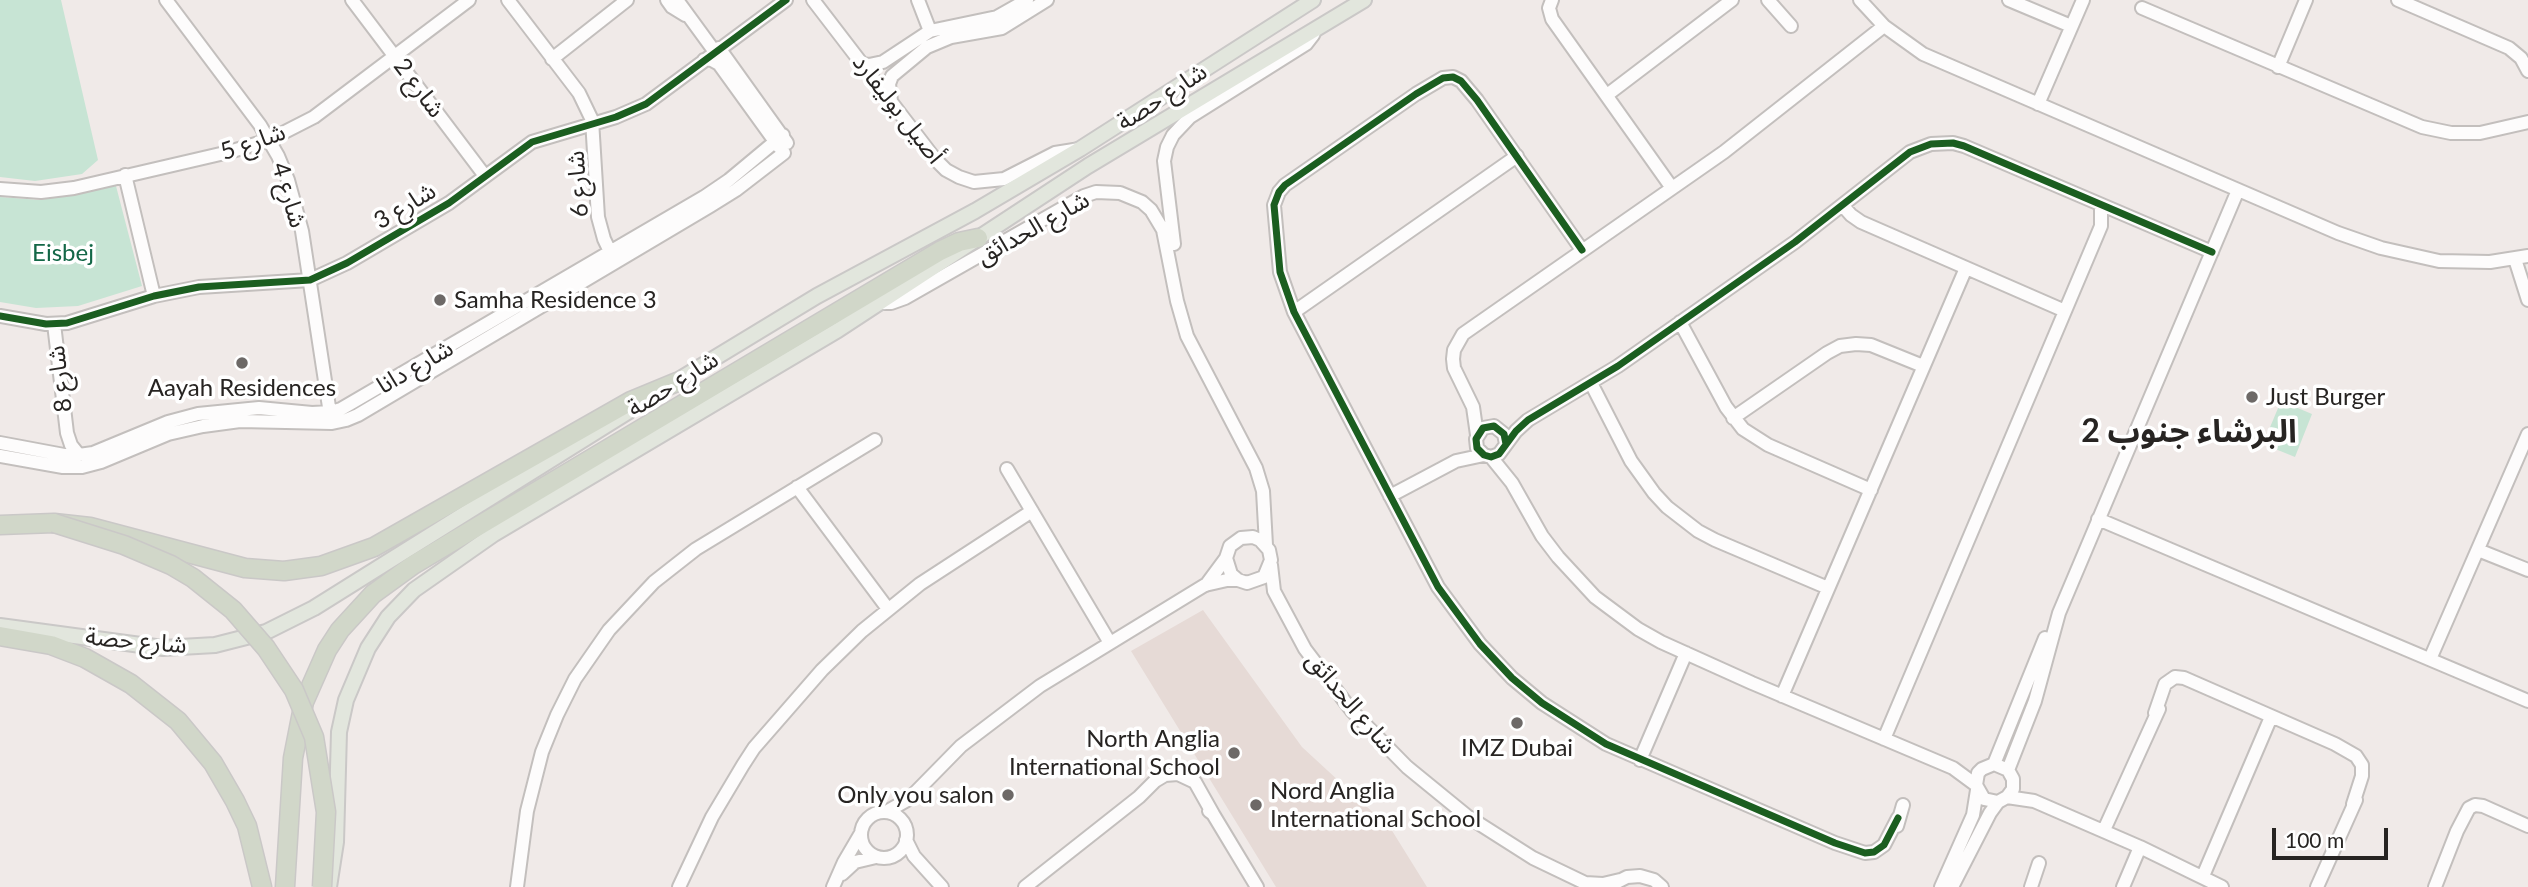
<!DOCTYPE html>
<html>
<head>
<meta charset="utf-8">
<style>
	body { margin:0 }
	#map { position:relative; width:2528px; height:887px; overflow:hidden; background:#f0eae8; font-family:Lato,sans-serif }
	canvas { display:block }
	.scale { position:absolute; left:2272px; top:828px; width:116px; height:32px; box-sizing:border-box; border:4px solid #272422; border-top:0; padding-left:9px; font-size:21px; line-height:24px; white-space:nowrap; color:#272422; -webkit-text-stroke:5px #fff; paint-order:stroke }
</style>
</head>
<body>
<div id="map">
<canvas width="2528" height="887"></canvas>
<div class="scale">100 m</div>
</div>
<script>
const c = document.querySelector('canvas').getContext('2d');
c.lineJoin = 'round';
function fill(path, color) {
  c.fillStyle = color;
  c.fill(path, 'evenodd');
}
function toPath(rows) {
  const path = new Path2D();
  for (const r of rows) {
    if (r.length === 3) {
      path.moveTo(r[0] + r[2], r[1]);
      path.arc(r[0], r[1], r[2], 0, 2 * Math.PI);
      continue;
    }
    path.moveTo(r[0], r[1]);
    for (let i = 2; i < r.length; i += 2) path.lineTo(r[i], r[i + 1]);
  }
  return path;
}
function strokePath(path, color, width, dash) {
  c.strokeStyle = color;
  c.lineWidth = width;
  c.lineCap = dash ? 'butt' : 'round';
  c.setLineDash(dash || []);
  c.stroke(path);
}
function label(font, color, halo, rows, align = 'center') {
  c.font = font + ' Lato,"Noto Sans Arabic",sans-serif';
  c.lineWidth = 7;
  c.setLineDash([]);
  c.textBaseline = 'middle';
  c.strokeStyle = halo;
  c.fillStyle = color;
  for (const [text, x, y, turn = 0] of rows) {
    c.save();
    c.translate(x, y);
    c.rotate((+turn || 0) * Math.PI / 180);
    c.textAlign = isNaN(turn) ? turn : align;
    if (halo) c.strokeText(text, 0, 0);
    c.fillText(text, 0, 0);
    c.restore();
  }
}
fill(toPath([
	[1203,610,1302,747,1391,829,1427,887,1276,887,1131,651]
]), '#e6dad6');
fill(toPath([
	[0,0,61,0,98,160,82,174,35,181,0,177],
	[116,186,142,286,78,306,36,308,0,302,0,197,40,200],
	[2281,401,2312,414,2295,457,2263,444]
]), '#c7e4d4');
const minor = toPath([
	[166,0,260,125,278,156,288,180,302,231,331,420],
	[352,0,485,176],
	[508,0,579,93,592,120,598,217,604,239,614,260],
	[667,0,672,7,685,15],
	[677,0,715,52],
	[813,0,935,159,946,170,959,177,974,182,1004,179,1055,153,1080,149],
	[918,0,930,31],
	[1552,0,1549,8,1552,19,1672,188],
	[1768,0,1791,26],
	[1860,0,1884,26,1923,54,2338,233,2381,248,2439,261,2490,262,2528,256],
	[2009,0,2071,26],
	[2398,0,2509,48,2521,58,2528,71],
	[2142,8,2422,127,2451,133,2480,133,2528,122],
	[719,48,787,143],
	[552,59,627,0],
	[704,60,710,59,719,64,779,147],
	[862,64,869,65,883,62,930,31,997,17,1027,0],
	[2278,67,2306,0],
	[1607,95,1732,0],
	[891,101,889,84,892,76,927,47,951,37,1002,28,1047,0],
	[2038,104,2083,0],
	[125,175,154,296],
	[0,189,41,192,74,188,229,152,269,140,314,117,469,0],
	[1843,206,1851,215,1861,222,2065,311],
	[1174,244,1164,161,1167,147,1173,135,1190,117,1306,44,1313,35,1315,30],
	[1582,250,1477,100,1461,81,1453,77,1443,78,1416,94,1285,185,1279,192,1274,205,1280,272,1294,312,1438,587,1480,644,1512,678,1542,703,1606,744,1835,843,1865,853,1874,852,1884,845,1898,818],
	[2515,259,2528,300],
	[881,303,891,303,905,298,1084,196,1096,192,1120,193,1142,202,1151,210,1163,230,1177,301,1187,336,1256,468,1263,491,1266,545],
	[1294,312,1517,156],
	[0,316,46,324,67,323,154,296,199,287,310,280,347,263,449,203,532,142,616,117,646,104,786,0],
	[1680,322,1726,407,1743,429,1768,445,1871,490],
	[54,324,67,433,71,445,79,455],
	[1591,383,1631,461,1654,493,1667,507,1698,531,1715,540,1828,588],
	[1733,418,1827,353,1840,346,1856,344,1871,345,1923,366],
	[1477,435,1473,407,1454,368,1453,359,1454,350,1463,334,1724,152,1884,26],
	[0,443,64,455,79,455,93,453,168,422,198,414,259,408,312,413,331,412,341,409,704,197,729,180,783,135],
	[1506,444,1504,434,1494,426,1483,428,1476,439,1477,448,1484,455,1491,457,1499,454,1516,431,1528,420,1618,366,1795,242,1910,152,1931,144,1953,143,1964,146,2212,252],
	[0,456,63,467,82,467,101,462,168,434,203,426,240,421,332,423,346,420,358,415,710,206,736,190,784,153],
	[1491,457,1512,483,1542,536,1558,557,1595,597,1638,629,1661,642,1752,683,1953,768,1976,785],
	[1007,469,1110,643],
	[797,487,888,609],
	[1390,496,1456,461,1484,455],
	[2098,519,2528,701],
	[2478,550,2528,570],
	[1271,565,1274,591,1305,649,1352,711,1407,767,1467,816,1533,858,1585,883,1603,884,1620,880],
	[1206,585,1226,558,1230,546,1241,538,1253,537,1260,540,1269,550,1271,560,1264,577,1247,583,1238,580,1231,574,1226,558],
	[2430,659,2528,434],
	[1782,696,1966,268],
	[2155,713,2165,684,2175,677,2184,678,2335,744,2356,756,2362,765,2362,776,2353,804],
	[1884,739,2101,226,2101,205],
	[1640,760,1686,653],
	[1994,764,2045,638],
	[2008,770,2035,701,2059,613,2238,190],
	[2007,797,2034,801,2140,847,2222,887],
	[1209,811,1213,814,1257,887],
	[886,812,909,799,961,746,1040,686,1205,585,1227,580,1238,580],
	[884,835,23],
	[1897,826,1903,805],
	[2104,830,2159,709],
	[906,840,914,856,942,887],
	[842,874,855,862,876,857],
	[2203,876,2271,717],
	[1615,883,1627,877,1640,876,1654,880,1662,887],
	[517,887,527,811,542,752,557,715,575,679,609,630,654,582,696,549,875,440],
	[679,887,712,817,743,765,754,748,822,670,862,631,920,584,1032,511],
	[833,887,844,862,861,833],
	[1025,887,1139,797,1155,781,1165,775,1178,774,1195,782,1213,814],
	[1941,887,1973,815,1977,790],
	[1952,887,1990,813,1998,802,2007,797,2013,789,2013,779,2008,770,1994,764,1982,769,1978,773,1976,785,1984,799,1998,802],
	[2031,887,2039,863],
	[2123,887,2140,847],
	[2317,887,2356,800],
	[2435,887,2457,831,2469,808,2475,805,2483,806,2528,826]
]);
const major = toPath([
	[667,387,817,296,975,211,1080,149,1313,0],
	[0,626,163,648,215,645,266,632,314,608,629,411],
	[329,887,336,842,339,732,346,700,368,648,388,617,414,590,494,534,838,330,1088,166,1364,0]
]);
const highway = toPath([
	[0,525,54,523,90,527,245,568,284,571,321,566,374,547,631,401,677,382],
	[0,636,51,645,85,658,131,684,178,721,213,763,235,801,247,826,262,887],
	[285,887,293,758,304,702,327,650,340,630,373,594,413,565,940,251,959,242,978,238]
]);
strokePath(minor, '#c3bfbd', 16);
strokePath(major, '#cac8c7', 18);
strokePath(highway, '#cac8c7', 21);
strokePath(minor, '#fdfcfc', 12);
strokePath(major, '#e2e6dd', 14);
strokePath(highway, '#d1d7c9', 18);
const highwayBridge = toPath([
	[54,523,124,545,171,565,193,578,233,610,266,648,294,690,314,737,326,812,322,887]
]);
strokePath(highwayBridge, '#cac8c7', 21, []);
strokePath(highwayBridge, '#d1d7c9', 18);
strokePath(toPath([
	[1582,250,1477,100,1461,81,1453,77,1443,78,1416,94,1285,185,1279,192,1274,205,1280,272,1294,312,1438,587,1480,644,1512,678,1542,703,1606,744,1835,843,1865,853,1874,852,1884,845,1898,818],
	[0,316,46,324,67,323,154,296,199,287,310,280,347,263,449,203,532,142,616,117,646,104,786,0],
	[1506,444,1504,434,1494,426,1483,428,1476,439,1477,448,1484,455,1491,457,1499,454,1516,431,1528,420,1618,366,1795,242,1910,152,1931,144,1953,143,1964,146,2212,252]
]), '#1b5e20', 7);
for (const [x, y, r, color] of [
	[440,300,7,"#6d6967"],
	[242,363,7,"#6d6967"],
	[2252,397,7,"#6d6967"],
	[1517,723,7,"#6d6967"],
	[1234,753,7,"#6d6967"],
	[1008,795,7,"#6d6967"],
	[1256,805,7,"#6d6967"]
]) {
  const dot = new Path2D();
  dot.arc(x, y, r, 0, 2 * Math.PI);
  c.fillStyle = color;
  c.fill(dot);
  strokePath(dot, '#fff', 2.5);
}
label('24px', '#272422', '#fff', [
	["شارع 2",419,88,53],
	["شارع حصة",1162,97,-33],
	["أصيل بوليفارد",898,109,52],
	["شارع 5",253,142,-19],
	["شارع 6",578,184,-94],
	["شارع 4",289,195,73],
	["شارع 3",405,206,-31],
	["شارع الحدائق",1033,228,-29],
	["شارع دانا",415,367,-30],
	["شارع 8",60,379,-97],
	["شارع حصة",673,384,-32],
	["شارع حصة",136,641,5],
	["شارع الحدائق",1351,703,50]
]);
label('24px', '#136747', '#fff', [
	["Eisbej",63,253]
]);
label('24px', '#272422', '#fff', [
	["Samha Residence 3",454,300],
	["Aayah Residences",242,388,"center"],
	["Just Burger",2266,397],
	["North Anglia",1220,739,"right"],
	["International School",1220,767,"right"],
	["IMZ Dubai",1517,748,"center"],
	["Nord Anglia",1270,791],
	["International School",1270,819],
	["Only you salon",994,795,"right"]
], 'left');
label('bold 32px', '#272422', '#fff', [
	["البرشاء جنوب 2",2189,432]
]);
</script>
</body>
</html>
